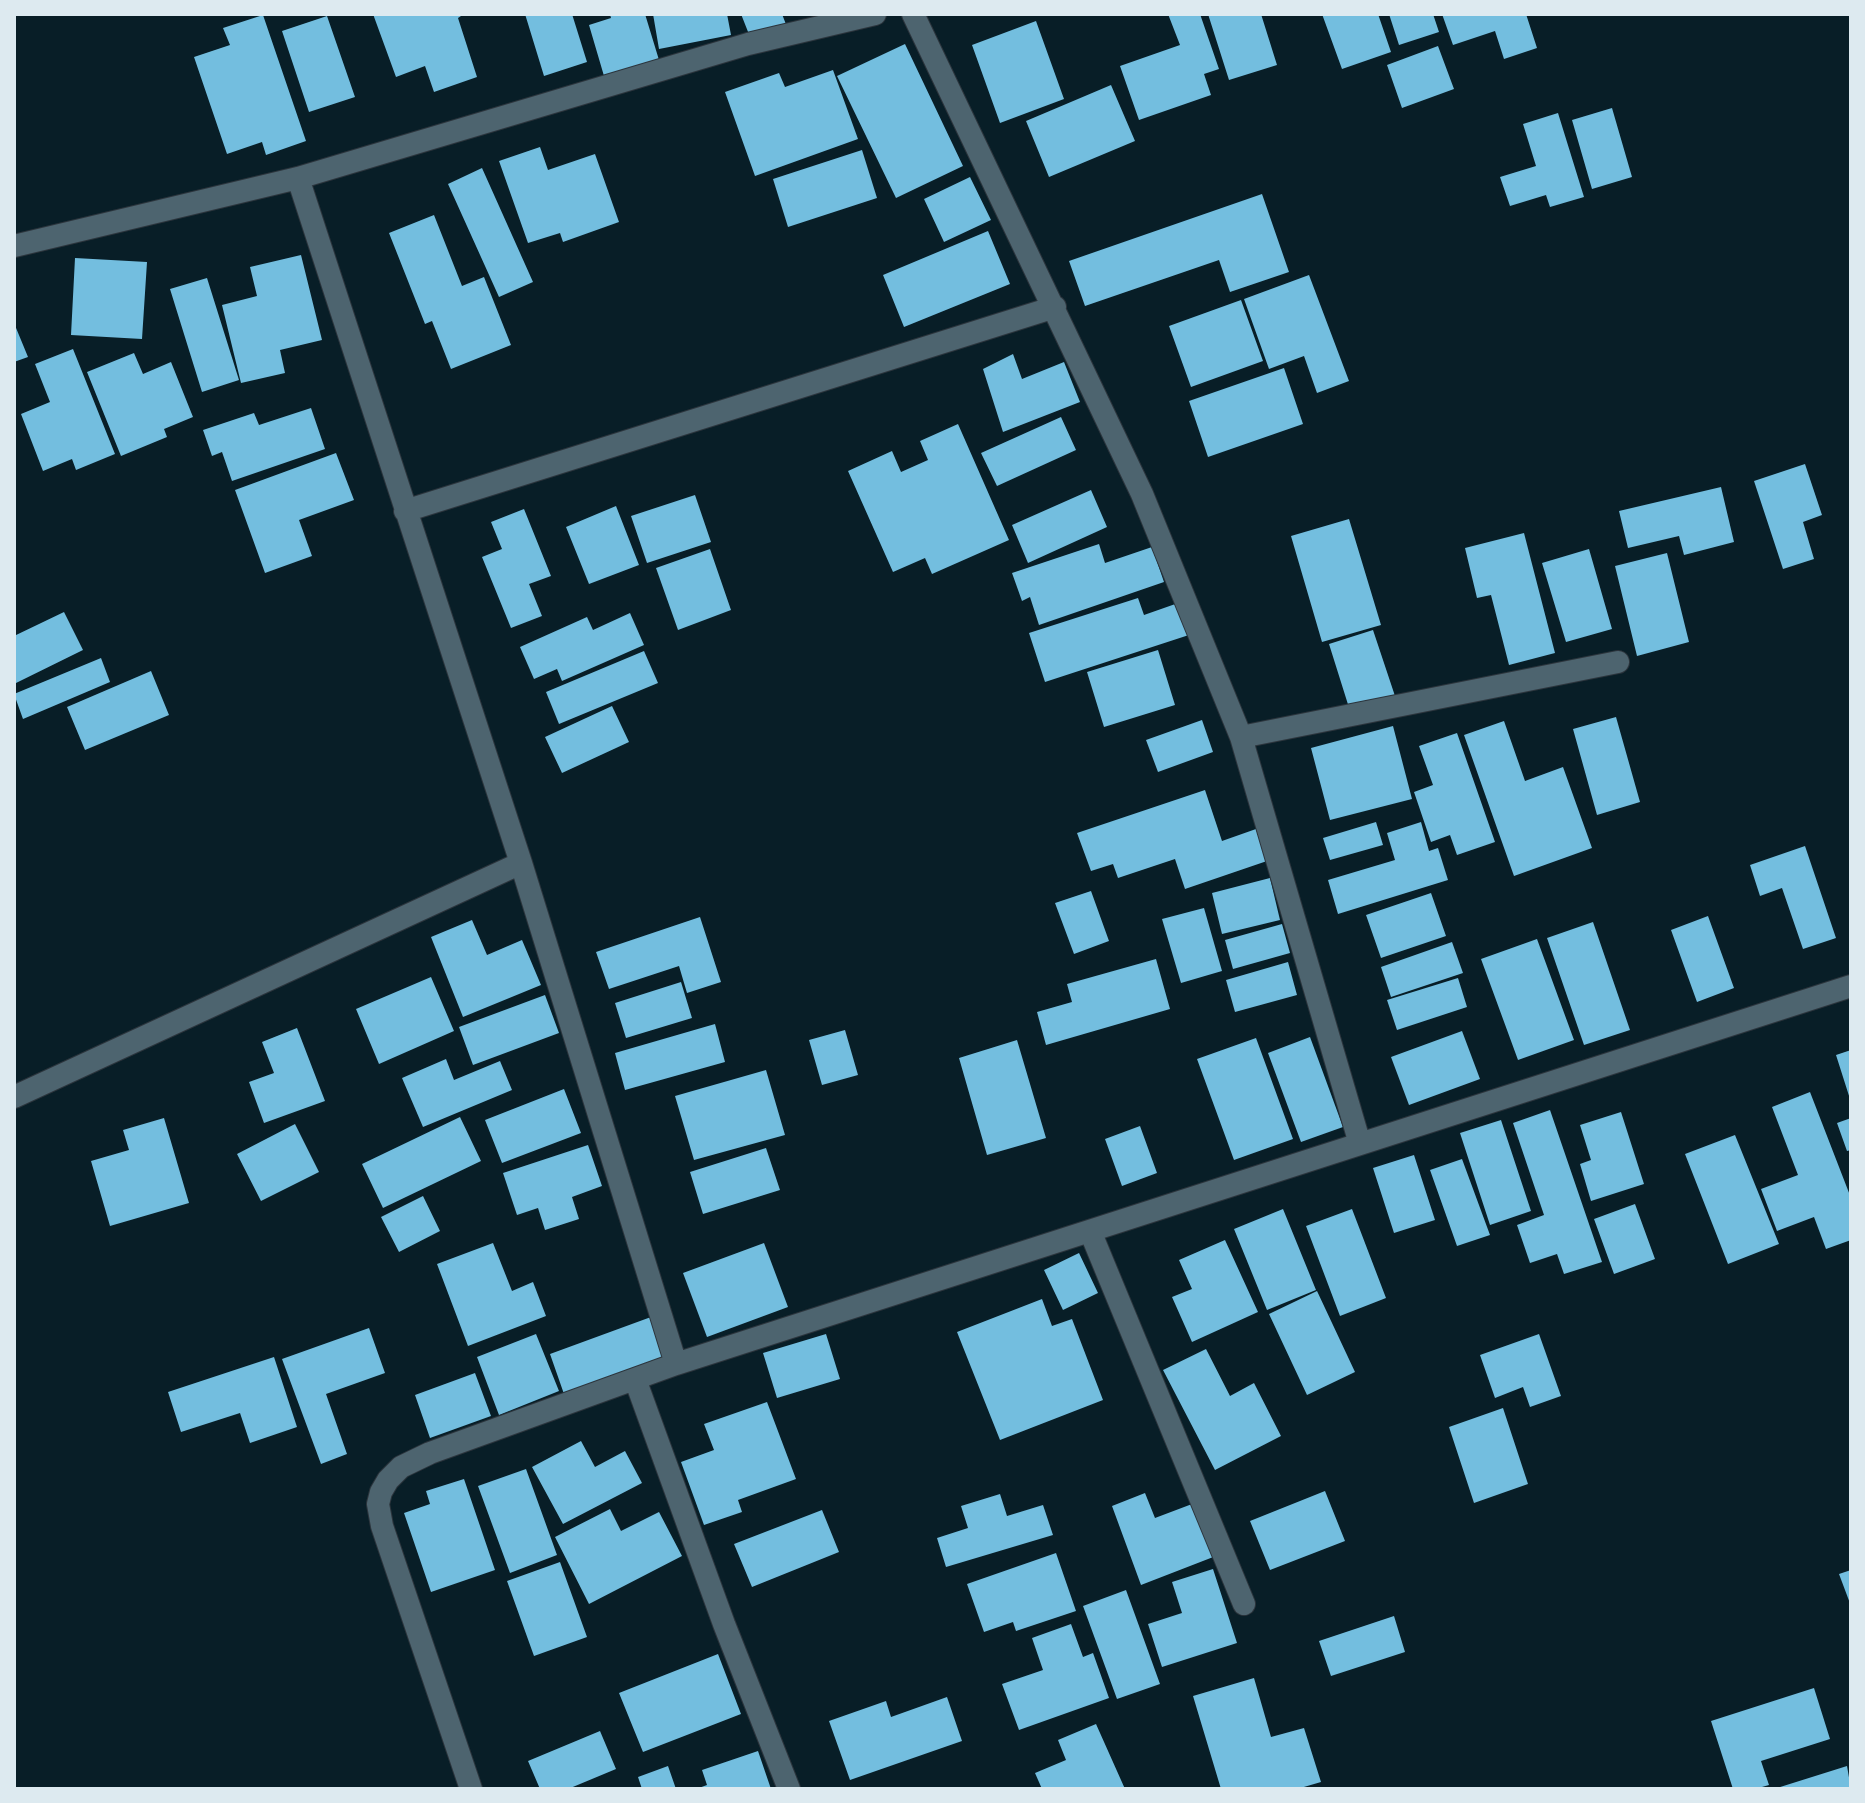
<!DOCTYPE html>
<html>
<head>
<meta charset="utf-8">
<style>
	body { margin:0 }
	#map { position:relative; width:1865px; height:1803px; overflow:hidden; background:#081e27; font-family:Commissioner,sans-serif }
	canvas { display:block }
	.frame { position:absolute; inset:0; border:16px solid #ddeaf0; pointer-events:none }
</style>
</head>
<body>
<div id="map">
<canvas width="1865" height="1803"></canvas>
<div class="frame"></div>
</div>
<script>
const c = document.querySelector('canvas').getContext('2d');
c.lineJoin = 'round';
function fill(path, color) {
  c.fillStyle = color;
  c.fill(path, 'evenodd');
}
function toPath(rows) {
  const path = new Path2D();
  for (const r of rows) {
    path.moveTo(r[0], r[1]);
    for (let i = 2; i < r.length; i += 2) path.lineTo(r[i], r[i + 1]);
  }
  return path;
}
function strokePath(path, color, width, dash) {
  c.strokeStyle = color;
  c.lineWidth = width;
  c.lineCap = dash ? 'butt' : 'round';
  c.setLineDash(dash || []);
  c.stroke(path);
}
fill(toPath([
	[373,14,464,14,458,18,477,77,434,92,425,66,396,77],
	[525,14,572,14,587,62,544,76],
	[610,14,645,14,659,60,604,76,589,25,611,18],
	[653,14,727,14,731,35,659,49],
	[741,14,782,14,787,27,752,42],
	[1168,14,1200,14,1219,69,1204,74,1211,95,1139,120,1120,66,1180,45],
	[1208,14,1261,14,1277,65,1229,80],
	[1322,14,1378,14,1391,52,1342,69],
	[1389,14,1433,14,1439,32,1399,45],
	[1442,14,1526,14,1537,48,1504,59,1495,31,1453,45],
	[263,15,306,141,266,155,262,142,227,154,194,57,230,45,223,28],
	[327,16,355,97,309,112,282,31],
	[1036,21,1064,99,1000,123,972,45],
	[905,44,963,166,896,198,837,76],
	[1438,46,1454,89,1402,108,1387,65],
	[833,70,858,139,755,176,725,92,779,73,785,87],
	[1111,85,1135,141,1049,177,1026,121],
	[1612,108,1632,177,1592,189,1572,120],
	[1558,113,1584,197,1550,207,1546,195,1510,206,1500,177,1536,166,1523,124],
	[540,147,548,170,595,154,619,222,563,242,560,233,528,243,499,161],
	[862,150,877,198,788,227,773,179],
	[482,168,533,282,499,297,448,184],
	[970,177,991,220,944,242,924,199],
	[1262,194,1289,272,1230,292,1219,260,1085,306,1069,261],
	[434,215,462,286,484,277,511,345,451,369,432,321,425,324,389,233],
	[988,231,1010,284,904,327,883,275],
	[301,255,322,340,280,350,285,373,241,383,222,305,257,296,250,267],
	[75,258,147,262,142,339,71,335],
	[1309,275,1349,381,1317,393,1304,356,1269,369,1244,299],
	[207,278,239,380,202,392,170,289],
	[1241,300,1263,361,1191,387,1169,326],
	[14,323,28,357,14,362],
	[73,349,115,454,76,470,72,459,43,471,21,414,50,402,35,364],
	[134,353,143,374,171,362,193,417,164,429,167,437,121,456,87,372],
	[1013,354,1022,379,1064,362,1080,402,1003,432,983,369],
	[1284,368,1303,424,1208,457,1189,401],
	[311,408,325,449,232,481,222,452,212,456,203,430,254,413,259,425],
	[1061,417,1076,450,997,486,981,453],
	[958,424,1009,540,932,574,925,558,893,572,848,471,892,451,901,472,928,460,920,441],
	[336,453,354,500,299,520,312,556,265,573,235,490],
	[1805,464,1822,515,1803,522,1814,559,1783,569,1754,481],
	[1721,487,1734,542,1684,555,1679,536,1628,548,1619,511],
	[1091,490,1107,527,1028,563,1012,525],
	[695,495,711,542,647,563,631,516],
	[616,506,639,565,589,584,566,527],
	[524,509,551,576,529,584,542,616,511,628,482,557,502,549,491,522],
	[1349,519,1381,625,1322,642,1291,536],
	[1524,533,1555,653,1509,665,1491,595,1477,598,1465,548],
	[1099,544,1105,563,1152,547,1164,582,1039,625,1030,597,1022,601,1012,573],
	[710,549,731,610,678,630,656,568],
	[1589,549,1612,629,1566,642,1542,563],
	[1667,553,1689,642,1637,656,1615,566],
	[1138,598,1144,615,1181,602,1192,634,1045,682,1029,633],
	[64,612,83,650,14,684,14,636],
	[630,613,644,645,562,681,557,669,534,679,520,647,587,617,593,630],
	[1373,630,1396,699,1351,714,1329,644],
	[1158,650,1175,705,1104,727,1087,672],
	[644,651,658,683,559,724,546,692],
	[101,658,110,682,23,719,14,694],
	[151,671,169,715,85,750,67,707],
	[612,706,629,742,562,773,545,737],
	[1616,717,1640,802,1597,815,1573,729],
	[1202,720,1213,752,1158,772,1146,740],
	[1504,721,1525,781,1563,767,1592,848,1514,876,1464,735],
	[1393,726,1412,799,1330,820,1311,748],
	[1457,733,1495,842,1457,855,1450,835,1431,842,1414,792,1433,785,1419,746],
	[1205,790,1222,841,1256,829,1267,861,1185,889,1175,859,1118,878,1113,864,1091,871,1077,833],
	[1376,822,1383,845,1330,860,1323,838],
	[1421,822,1429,851,1438,848,1448,880,1338,914,1328,880,1395,860,1387,833],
	[1805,846,1836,938,1803,949,1782,888,1760,896,1750,865],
	[1270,878,1280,920,1222,934,1212,893],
	[1091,891,1109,941,1074,954,1055,903],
	[1431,893,1446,936,1381,958,1366,915],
	[1204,908,1222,971,1181,983,1162,919],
	[1708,916,1734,988,1697,1002,1671,930],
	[700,917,721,982,687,993,679,966,609,989,596,952],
	[472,920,487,955,522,940,541,985,463,1017,431,937],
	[1593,922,1630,1030,1584,1045,1547,938],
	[1282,924,1290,953,1233,969,1225,940],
	[1537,939,1574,1040,1518,1060,1481,959],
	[1452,942,1463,973,1391,997,1381,967],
	[1156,959,1170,1009,1046,1045,1037,1012,1072,1002,1067,984],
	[1288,962,1297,995,1235,1012,1226,980],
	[431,977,454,1031,379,1064,356,1009],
	[1458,978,1467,1007,1397,1030,1387,1000],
	[681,982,692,1018,626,1038,615,1003],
	[545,995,559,1033,473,1065,459,1027],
	[715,1024,725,1062,625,1090,615,1053],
	[297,1028,325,1101,264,1123,249,1082,274,1073,262,1042],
	[845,1030,858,1075,822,1085,809,1040],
	[1462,1031,1480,1079,1409,1105,1391,1057],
	[1310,1037,1343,1127,1301,1142,1268,1053],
	[1256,1038,1293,1139,1234,1160,1197,1059],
	[1017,1040,1046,1138,987,1155,959,1058],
	[1851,1050,1851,1099,1850,1099,1836,1055],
	[446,1059,454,1080,500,1061,512,1090,423,1127,402,1078],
	[766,1070,785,1135,694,1160,675,1096],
	[564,1089,581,1133,502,1163,485,1120],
	[1810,1092,1851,1198,1851,1240,1826,1249,1814,1217,1777,1231,1761,1189,1798,1175,1772,1107],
	[1550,1110,1602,1262,1564,1274,1557,1254,1530,1263,1517,1225,1544,1215,1513,1123],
	[1621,1112,1644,1184,1591,1201,1580,1164,1591,1160,1580,1125],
	[460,1117,481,1161,383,1208,362,1164],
	[164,1118,189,1203,110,1226,91,1161,129,1150,123,1130],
	[1851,1118,1851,1150,1847,1151,1837,1123],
	[1501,1120,1531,1211,1490,1225,1460,1133],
	[295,1124,319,1172,261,1201,237,1154],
	[1140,1126,1157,1173,1122,1186,1105,1139],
	[1735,1135,1779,1244,1728,1264,1685,1154],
	[588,1145,602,1186,572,1197,579,1219,545,1230,538,1208,517,1215,503,1173],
	[766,1148,780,1190,703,1214,690,1172],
	[1414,1155,1435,1220,1394,1233,1373,1168],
	[1462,1159,1490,1235,1457,1246,1430,1170],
	[423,1196,440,1231,399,1252,381,1217],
	[1635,1204,1655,1259,1614,1274,1594,1219],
	[1283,1209,1316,1290,1267,1310,1234,1229],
	[1352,1209,1386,1298,1340,1316,1306,1226],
	[1225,1240,1258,1312,1192,1342,1172,1297,1192,1289,1179,1260],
	[493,1243,512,1291,533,1282,546,1316,468,1346,437,1264],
	[764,1243,788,1307,707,1337,683,1273],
	[1079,1253,1098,1293,1063,1310,1044,1270],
	[1317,1291,1355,1372,1307,1395,1269,1314],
	[1042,1299,1052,1326,1072,1319,1103,1400,1000,1440,957,1332],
	[651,1317,665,1357,564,1394,550,1354],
	[369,1328,385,1373,326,1394,347,1454,321,1464,282,1359],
	[536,1334,559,1391,499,1415,477,1357],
	[826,1334,840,1379,777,1398,763,1353],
	[1539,1334,1561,1396,1530,1407,1523,1387,1495,1398,1480,1355],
	[1206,1349,1230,1396,1254,1383,1281,1436,1215,1470,1163,1370],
	[274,1357,297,1427,250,1443,240,1413,181,1432,168,1392],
	[475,1373,491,1416,430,1438,415,1395],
	[767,1402,796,1479,738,1500,742,1512,704,1525,681,1462,714,1450,704,1424],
	[1503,1408,1528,1484,1474,1503,1449,1427],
	[581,1441,595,1467,625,1451,642,1483,563,1524,532,1467],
	[526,1469,557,1555,510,1573,478,1486],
	[464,1479,495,1570,431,1592,404,1513,430,1504,426,1491],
	[1325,1491,1345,1541,1270,1570,1250,1521],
	[1145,1493,1155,1518,1200,1501,1221,1554,1141,1585,1112,1506],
	[1000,1494,1007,1516,1043,1505,1053,1535,946,1567,937,1538,968,1528,961,1506],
	[610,1509,621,1531,659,1512,682,1556,589,1604,555,1537],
	[822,1510,839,1552,752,1587,734,1544],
	[1056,1553,1076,1611,1016,1631,1013,1622,984,1632,967,1584],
	[560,1562,587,1637,534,1656,507,1581],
	[1213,1569,1237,1643,1162,1667,1148,1624,1182,1613,1172,1582],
	[1851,1570,1851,1606,1839,1574],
	[1126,1590,1160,1684,1117,1699,1083,1606],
	[1394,1616,1405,1652,1331,1676,1319,1641],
	[1071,1624,1083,1657,1093,1653,1109,1698,1019,1730,1002,1684,1043,1670,1032,1638],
	[718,1654,741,1714,643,1752,619,1693],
	[1254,1678,1271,1737,1304,1728,1321,1782,1297,1789,1221,1789,1193,1696],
	[1814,1688,1830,1739,1761,1761,1769,1785,1755,1789,1733,1789,1711,1721],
	[947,1697,962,1741,850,1780,829,1721,886,1701,891,1717],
	[1096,1724,1125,1789,1042,1789,1035,1773,1066,1760,1058,1740],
	[600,1731,616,1769,568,1789,540,1789,528,1761],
	[758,1751,771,1789,696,1789,707,1785,702,1770],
	[668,1766,676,1789,642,1789,638,1777],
	[1847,1766,1851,1789,1777,1789,1777,1788]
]), '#73bedf');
const minor = toPath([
	[913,14,1142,494,1241,737,1360,1144],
	[298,178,521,863,676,1364],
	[14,246,298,178,748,44,875,14],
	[405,511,1055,307],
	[1241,737,1618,662],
	[14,1097,521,863],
	[1090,1231,1244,1604],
	[635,1379,724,1624,789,1789],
	[471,1789,382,1526,378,1504,381,1492,388,1480,401,1467,430,1453,676,1364,1851,986]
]);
strokePath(minor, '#2c353d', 24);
strokePath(minor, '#4d646f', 22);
</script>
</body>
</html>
